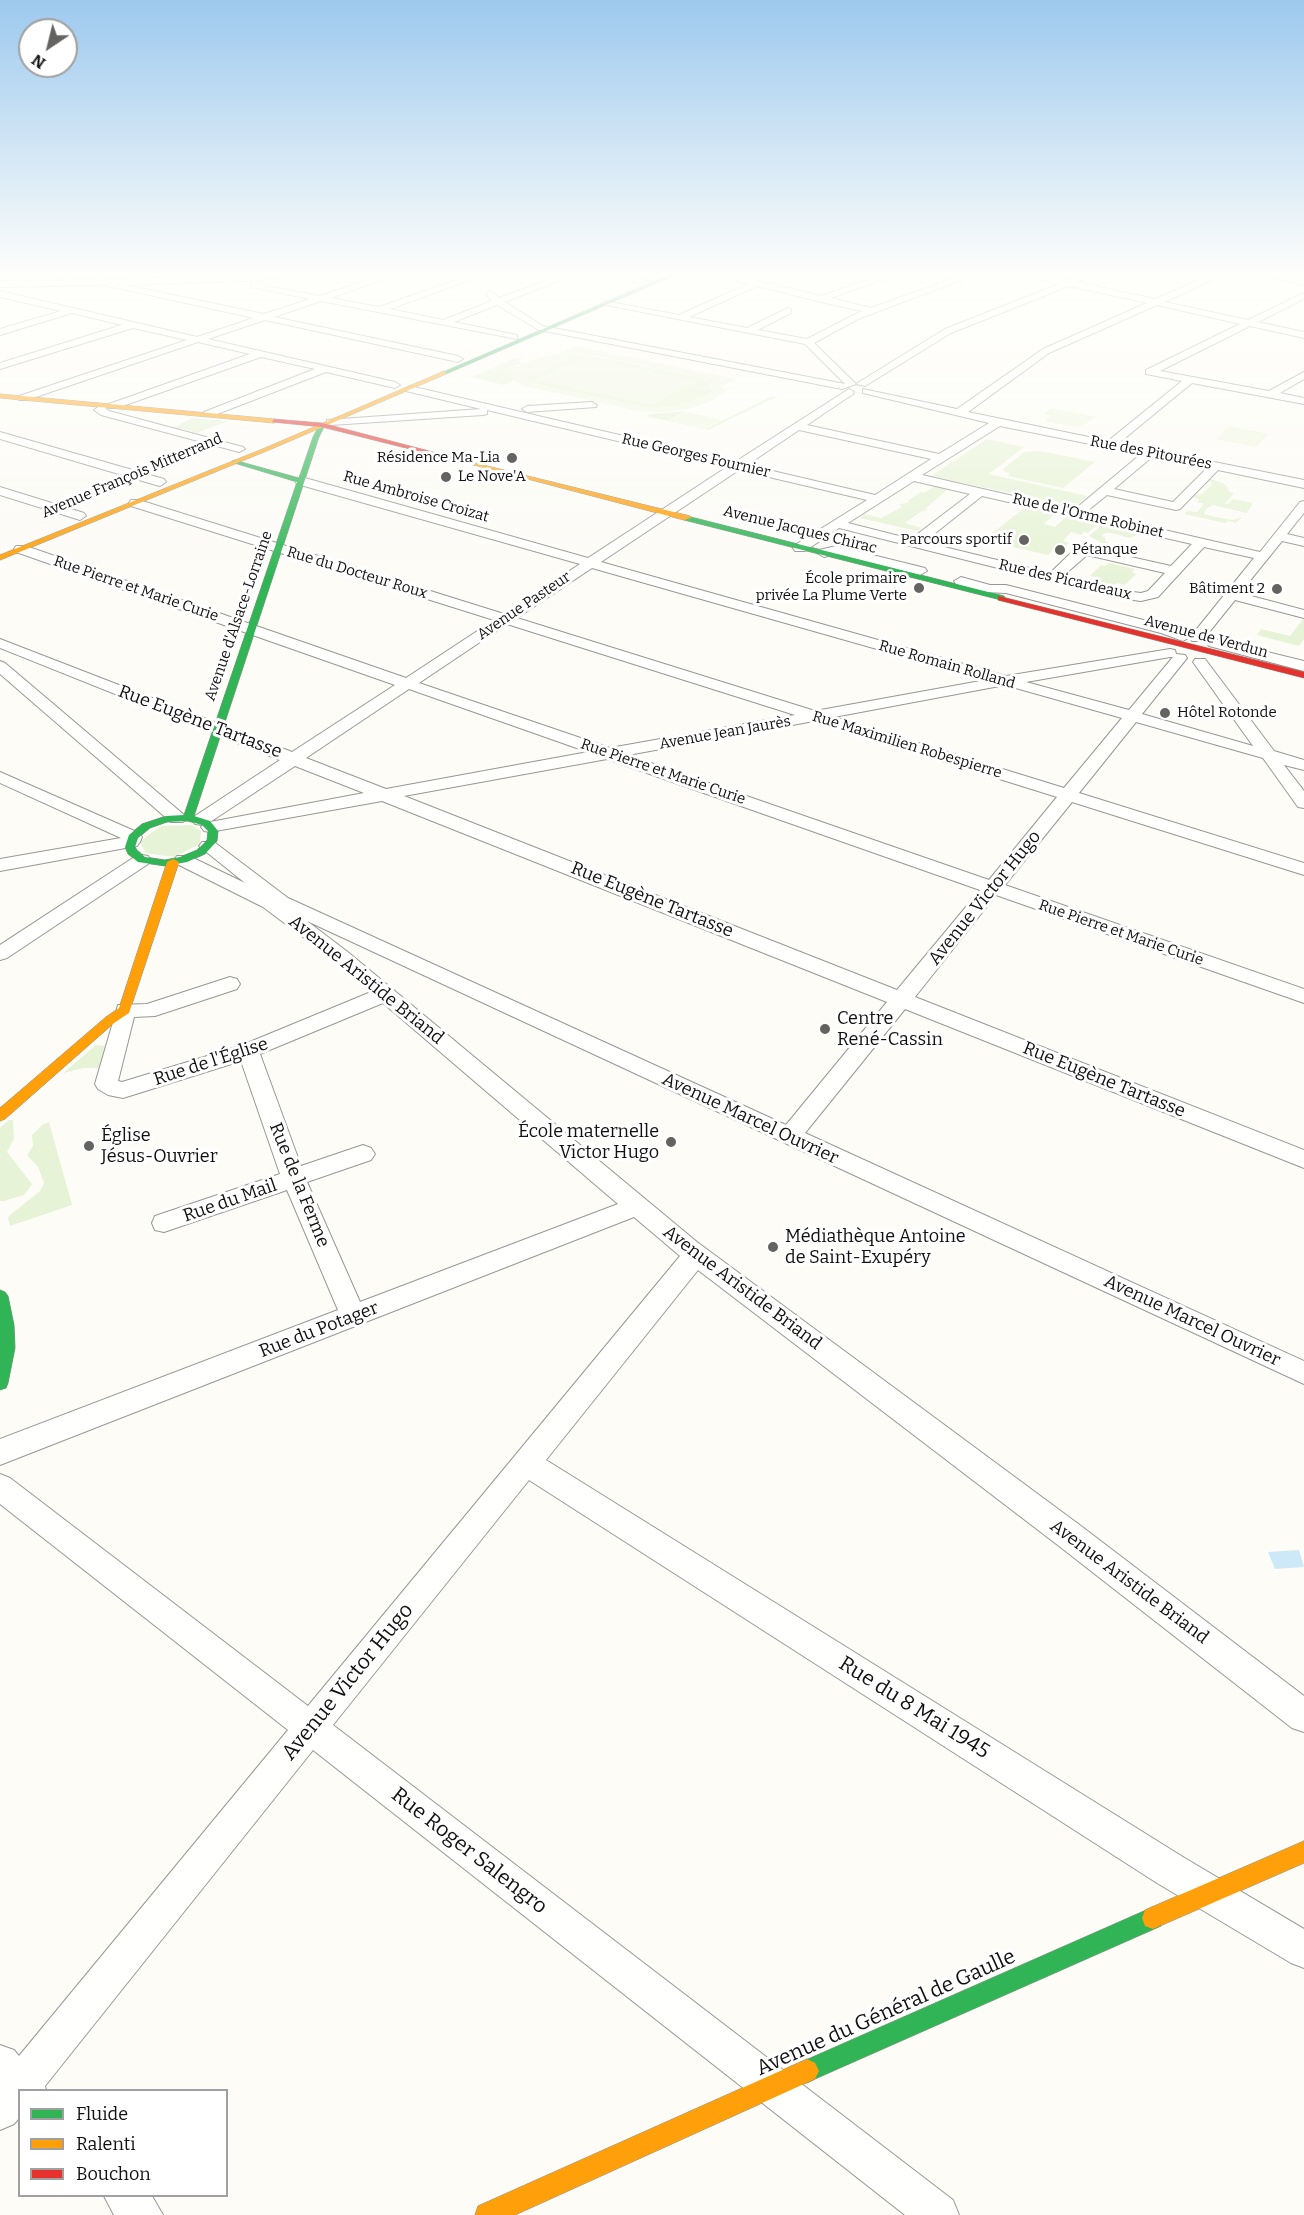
<!DOCTYPE html>
<html>
<head>
<meta charset="utf-8">
<style>
	body { margin:0 }
	#map { position:relative; width:1304px; height:2215px; overflow:hidden; background:#fdfcf7; font-family:Bitter,serif }
	canvas { display:block }
	.legend { position:absolute; left:18px; top:2089px; width:210px; height:108px; box-sizing:border-box; background:#fff; border:2px solid #a0a0a0; margin:0; padding:8px 10px; list-style:none; font-size:18px; color:#111 }
	.legend li { display:flex; align-items:center; gap:12px; height:30px }
	.legend b { width:30px; border:2px solid #a0a0a0 }
	.north { position:absolute; left:18px; top:18px; width:60px; height:60px; box-sizing:border-box; background:#fff; border:2px solid #a0a0a0; border-radius:50%; rotate:215deg; font-size:16px; font-weight:700; line-height:24px; text-align:center; color:#111 }
	.north::after { content:''; display:block; margin:auto; width:21px; height:27px; background:#646362; clip-path:polygon(50% 0,100% 100%,50% 72%,0 100%) }
</style>
</head>
<body>
<div id="map">
<canvas width="1304" height="2215"></canvas>
<ul class="legend">
<li><b style="height:8px;background:#30b455"></b>Fluide</li>
<li><b style="height:8px;background:#ff9f0a"></b>Ralenti</li>
<li><b style="height:8px;background:#e5322d"></b>Bouchon</li>
</ul>
<div class="north">N</div>
</div>
<script>
const c = document.querySelector('canvas').getContext('2d');
c.lineJoin = 'round';
function fill(path, color) {
  c.fillStyle = color;
  c.fill(path, 'evenodd');
}
function toPath(rows) {
  const path = new Path2D();
  for (const r of rows) {
    path.moveTo(r[0], r[1]);
    for (let i = 2; i < r.length; i += 2) path.lineTo(r[i], r[i + 1]);
  }
  return path;
}
function strokePath(path, color, width, dash) {
  c.strokeStyle = color;
  c.lineWidth = width;
  c.lineCap = dash ? 'butt' : 'round';
  c.setLineDash(dash || []);
  c.stroke(path);
}
function label(font, color, halo, rows, align = 'center') {
  c.font = font + ' Bitter,serif';
  c.lineWidth = 6;
  c.setLineDash([]);
  c.textBaseline = 'middle';
  c.strokeStyle = halo;
  c.fillStyle = color;
  for (const [text, x, y, turn = 0] of rows) {
    c.save();
    c.translate(x, y);
    c.rotate((+turn || 0) * Math.PI / 180);
    c.textAlign = isNaN(turn) ? turn : align;
    if (halo) c.strokeText(text, 0, 0);
    c.fillText(text, 0, 0);
    c.restore();
  }
}
fill(toPath([
	[571,355,603,358,696,377,708,382,712,389,711,393,674,407,650,408,540,385,523,377,543,371,568,360],
	[516,358,523,359,518,361,523,363,507,368,513,369,511,375,514,380,504,385,471,377],
	[778,396,708,430,646,416,651,414,686,411,669,420,705,429,770,397],
	[192,418,228,421,194,434,190,433,192,431,173,428,141,420,173,428],
	[987,439,1024,447,989,474,1087,496,1075,507,931,476],
	[1040,451,1095,462,1063,488,1008,476,1010,474,1002,470,1024,452],
	[1208,478,1225,484,1230,492,1234,493,1225,504,1228,504,1233,499,1253,503,1247,513,1213,505,1206,509,1204,514,1212,516,1232,520,1242,517,1236,523,1228,521,1225,523,1184,514,1187,511,1197,512,1204,504,1197,502,1199,499,1192,497,1189,500,1192,495,1202,494,1213,483,1205,481],
	[935,486,948,489,925,509,929,510,922,511,905,523,922,528,917,531,860,518,865,514,881,518,902,507,899,505,901,504,910,502,907,501,921,492,924,493],
	[1028,505,1031,505,1029,508,1052,513,1058,511,1044,524,1055,527,1069,514,1072,515,1070,517,1098,524,1088,533,1084,532,1081,535,1071,532,1063,541,1069,543,1066,546,1059,544,1048,555,987,541,986,538],
	[1102,525,1106,526,1142,534,1129,538,1112,533,1105,533,1102,536,1105,537,1105,541,1114,545,1109,547,1089,536],
	[1109,563,1135,569,1132,572,1136,574,1125,585,1117,583,1113,587,1092,582,1096,578,1090,576,1101,565,1105,566],
	[1304,618,1304,639,1299,646,1257,635,1261,629,1290,636],
	[192,825,201,831,200,844,174,857,145,853,140,841,161,826],
	[96,1045,108,1046,104,1068,84,1068,63,1073],
	[9,1120,13,1120,14,1139,7,1152,32,1184,24,1195,4,1201,0,1201,0,1128],
	[49,1122,72,1205,10,1226,8,1218,10,1215,40,1191,44,1183,38,1167,27,1155,33,1146,32,1135,42,1125]
]), '#e7f3d7');
fill(toPath([
	[576,346,736,379,723,386,723,389,735,390,724,391,712,401,688,409,664,412,638,411,524,386,513,380,511,376,512,369,506,368,517,367,538,357,560,353],
	[571,355,597,356,692,376,707,381,712,387,692,387,712,390,710,393,674,407,650,408,540,385,524,377,545,373,547,372,544,370,568,360],
	[584,357,699,381,651,405,534,380],
	[1051,408,1096,417,1079,428,1045,421,1051,416,1043,414],
	[687,412,705,416,721,420,704,429,669,420],
	[1229,426,1269,434,1256,447,1216,439]
]), '#f0f6e1');
fill(toPath([
	[1299,1550,1304,1567,1275,1569,1268,1552]
]), '#cde8f7');
const street = toPath([
	[93,270,101,270,108,280,350,270,346,273,243,281,125,285,264,314,310,299,251,287,251,283,320,296,396,270,409,270,331,298,379,307,485,270,498,270,390,309,443,320,492,301,486,294,487,292,493,292,499,298,574,270,586,270,505,302,543,326,845,384,805,344,601,304,605,301,679,315,748,284,698,270,713,270,821,296,896,270,909,270,831,298,871,308,976,270,988,270,858,319,814,343,856,384,945,329,1059,284,1005,270,1021,270,1068,280,1093,270,1105,270,1077,282,1155,299,1222,270,1233,270,1165,302,1248,320,1304,293,1304,299,1258,322,1304,332,1304,338,1250,326,1160,371,1269,391,1304,372,1304,379,1280,393,1304,398,1304,404,1192,383,1119,443,1304,480,1304,488,1218,470,1180,509,1176,510,1107,495,1086,512,1260,552,1300,502,1304,501,1304,513,1287,534,1304,538,1304,546,1282,541,1240,593,1304,610,1304,618,1235,600,1202,641,1192,641,1190,638,1192,635,1254,558,1204,547,1158,597,1141,601,1117,598,839,528,805,551,795,551,793,548,795,545,867,500,739,470,601,562,1006,676,1170,649,1175,650,1176,654,1185,655,1187,658,1142,714,1253,746,1193,662,1195,659,1205,659,1274,751,1304,760,1304,770,1284,765,1304,791,1304,808,1298,807,1263,758,1136,722,1079,793,1304,863,1304,875,1072,802,1005,885,1304,989,1304,1003,996,895,915,997,1304,1150,1304,1168,905,1009,805,1133,1304,1361,1304,1384,307,921,349,953,697,1242,1081,1526,1304,1696,1304,1732,1292,1728,1059,1546,698,1270,546,1460,1183,1857,1304,1929,1304,1968,1291,1963,1157,1883,529,1480,333,1725,953,2200,959,2215,905,2215,313,1750,45,2086,46,2090,20,2090,20,2117,14,2124,0,2130,0,2045,14,2050,19,2056,288,1730,0,1504,0,1474,10,1478,308,1706,680,1256,634,1217,0,1465,0,1439,338,1310,287,1190,164,1232,155,1230,152,1223,155,1216,280,1174,241,1061,123,1098,108,1095,98,1089,95,1084,118,1005,147,1004,230,977,237,979,240,984,237,989,155,1016,134,1017,118,1081,122,1082,240,1046,371,992,335,961,263,907,177,864,174,860,177,856,189,856,245,883,199,846,202,842,214,842,288,898,786,1125,887,1002,382,801,210,832,204,831,201,827,203,825,195,824,192,820,195,816,280,760,0,648,0,639,292,752,395,685,16,552,14,549,16,546,26,546,406,678,494,620,131,506,129,503,131,500,139,500,504,614,580,564,297,484,295,481,301,477,305,478,588,558,727,467,487,410,487,414,483,415,331,425,327,424,327,420,481,409,406,391,405,389,410,386,735,462,849,389,854,392,853,394,807,425,939,454,989,423,863,393,863,389,957,409,1043,349,1147,303,1069,286,951,333,865,386,856,384,842,389,539,330,497,305,454,322,517,335,517,339,321,301,274,317,458,356,463,359,458,362,265,320,208,339,395,382,400,385,395,388,326,372,212,416,204,416,204,412,315,369,261,357,117,408,109,408,109,404,250,354,198,342,27,400,19,400,19,396,187,340,133,328,0,369,0,363,122,325,72,313,0,335,0,329,61,311,0,297,0,291,197,337,254,318,104,285,0,287,0,281,99,280,93,270],
	[757,286,821,302,862,311,807,339,758,330,791,313,791,309,788,308,747,328,689,317,757,286],
	[1157,305,1240,324,1146,370,1146,374,1182,381,1108,441,968,412,1049,353,1157,305],
	[1000,426,1110,448,1141,454,1074,510,922,475,1000,426],
	[799,430,931,459,875,495,747,465,799,430],
	[1152,457,1207,468,1173,502,1114,489,1152,457],
	[914,481,970,494,911,539,848,523,914,481],
	[982,496,1192,544,1171,566,1086,547,1073,551,1050,573,924,542,982,496],
	[1087,555,1165,573,1148,591,1141,593,1117,590,1063,576,1087,555],
	[592,568,986,680,815,711,517,618,592,568],
	[507,624,795,715,610,748,419,683,507,624],
	[1170,657,1173,657,1129,710,1026,682,1170,657],
	[1005,685,1122,718,1064,788,834,717,1005,685],
	[409,689,588,752,386,789,306,758,409,689],
	[814,721,1057,797,989,880,628,755,814,721],
	[607,759,980,890,897,990,404,796,607,759],
	[295,766,364,793,210,822,295,766],
	[383,1003,618,1204,360,1302,307,1182,371,1160,375,1154,371,1148,363,1145,301,1166,260,1054,383,1003],
	[595,270,610,270,651,282,647,285,595,270],
	[1242,270,1259,270,1304,279,1304,285,1242,270],
	[592,402,597,405,596,407,527,412,522,409,527,406,592,402],
	[102,404,106,405,106,409,109,411,243,447,245,449,239,452,101,415,94,410,102,404],
	[0,432,164,479,166,482,160,486,156,485,0,439,0,432],
	[0,487,84,513,86,516,80,520,0,495,0,487],
	[836,546,925,568,927,571,920,575,836,554,824,557,817,553,819,550,836,546],
	[961,577,990,585,1006,585,1171,627,1190,637,1183,641,1161,633,1006,593,984,592,956,584,954,581,961,577],
	[1214,639,1304,661,1304,671,1209,646,1207,643,1209,640,1214,639],
	[0,661,5,663,183,814,186,818,183,822,171,822,0,674,0,661],
	[0,772,139,833,142,837,140,842,137,846,131,847,0,871,0,859,121,838,0,783,0,772],
	[142,855,148,856,151,860,148,864,7,958,0,960,0,945,136,856,142,855],
	[104,2196,152,2196,163,2215,114,2215,104,2196]
]);
const fast = toPath([
	[680,270,687,270,446,374,441,373,680,270],
	[320,424,325,425,319,437,194,816,210,821,218,831,217,841,205,854,187,862,165,866,138,862,128,854,125,847,129,835,142,824,166,816,184,815,297,482,231,462,234,460,299,478,313,437,320,424],
	[188,821,202,825,208,831,207,840,197,850,180,857,165,860,145,857,137,850,135,847,138,838,150,828,167,822,188,821],
	[687,516,1004,596,1005,598,1001,600,684,520,683,518,687,516],
	[0,1290,5,1292,8,1296,14,1325,15,1348,8,1383,6,1388,0,1390,0,1290],
	[1153,1907,1161,1910,1164,1918,1161,1926,815,2079,807,2083,799,2079,795,2071,799,2063,1153,1907]
]);
const slow = toPath([
	[444,371,446,374,269,450,0,560,0,555,265,448,444,371],
	[0,394,274,419,277,421,274,423,0,398,0,394],
	[455,458,690,516,691,518,684,520,455,460,455,458],
	[173,859,179,862,129,1013,114,1023,5,1119,0,1121,0,1108,106,1017,119,1008,167,862,173,859],
	[1304,1841,1304,1863,1153,1929,1145,1926,1142,1918,1145,1910,1304,1841],
	[807,2059,815,2063,819,2071,815,2079,515,2215,475,2215,478,2206,807,2059]
]);
const jam = toPath([
	[274,419,322,423,460,459,457,461,322,427,272,422,274,419],
	[998,596,1304,672,1304,678,998,600,998,596]
]);
strokePath(street, '#979795', 2);
strokePath(fast, '#8e8d8b', 1);
strokePath(slow, '#8e8d8b', 1);
strokePath(jam, '#8e8d8b', 1);
fill(street, '#fffffe');
fill(fast, '#30b455');
fill(slow, '#ff9f0a');
fill(jam, '#e5322d');
const sky = c.createLinearGradient(0, 0, 0, 580);
sky.addColorStop(0, '#9dc9ee');
sky.addColorStop(0.47, '#fefefb');
sky.addColorStop(1, '#fefefb00');
c.fillStyle = sky;
c.fillRect(0, 0, 1304, 580);
for (const [x, y, r, color] of [
	[512,458,6,"#646362"],
	[446,477,6,"#646362"],
	[1024,540,6,"#646362"],
	[1060,550,6,"#646362"],
	[919,588,6,"#646362"],
	[1277,589,6,"#646362"],
	[1165,713,6,"#646362"],
	[825,1029,6,"#646362"],
	[671,1142,6,"#646362"],
	[89,1146,6,"#646362"],
	[773,1247,6,"#646362"]
]) {
  const dot = new Path2D();
  dot.arc(x, y, r, 0, 2 * Math.PI);
  c.fillStyle = color;
  c.fill(dot);
  strokePath(dot, '#fff', 2);
}
label('15px', '#111', '#fff', [
	["Rue des Pitourées",1151,453,11],
	["Rue Georges Fournier",696,456,13],
	["Avenue François Mitterrand",132,476,-23],
	["Rue Ambroise Croizat",416,497,16],
	["Rue de l'Orme Robinet",1088,516,13],
	["Avenue Jacques Chirac",800,530,14],
	["Rue du Docteur Roux",357,573,17],
	["Rue des Picardeaux",1065,580,13],
	["Rue Pierre et Marie Curie",136,589,19],
	["Avenue Pasteur",524,606,-34],
	["Avenue d'Alsace-Lorraine",239,616,-71],
	["Avenue de Verdun",1206,637,15],
	["Rue Romain Rolland",947,665,16],
	["Avenue Jean Jaurès",725,733,-10],
	["Rue Maximilien Robespierre",907,745,17],
	["Rue Pierre et Marie Curie",663,772,19],
	["Rue Pierre et Marie Curie",1121,933,19]
]);
label('15px', '#111', '#fff', [
	["Résidence Ma-Lia",500,458],
	["Le Nove'A",458,477,"left"],
	["Parcours sportif",1012,540],
	["Pétanque",1072,550,"left"],
	["École primaire",907,579],
	["privée La Plume Verte",907,596],
	["Bâtiment 2",1265,589],
	["Hôtel Rotonde",1177,713,"left"]
], 'right');
label('18px', '#111', '#fff', [
	["Rue Eugène Tartasse",200,722,21],
	["Avenue Victor Hugo",985,898,-51],
	["Rue Eugène Tartasse",652,900,22],
	["Avenue Aristide Briand",366,980,39],
	["Rue de l'Église",211,1062,-18],
	["Rue Eugène Tartasse",1104,1080,22],
	["Avenue Marcel Ouvrier",750,1119,25],
	["Rue de la Ferme",299,1185,68],
	["Rue du Mail",230,1201,-19],
	["Avenue Aristide Briand",742,1288,37],
	["Avenue Marcel Ouvrier",1192,1321,25],
	["Rue du Potager",319,1330,-21],
	["Avenue Aristide Briand",1129,1582,37]
]);
label('18px', '#111', '#fff', [
	["Centre",837,1019],
	["René-Cassin",837,1040],
	["École maternelle",659,1132,"right"],
	["Victor Hugo",659,1153,"right"],
	["Église",101,1136],
	["Jésus-Ouvrier",101,1157],
	["Médiathèque Antoine",785,1237],
	["de Saint-Exupéry",785,1258]
], 'left');
label('21px', '#111', '#fff', [
	["Avenue Victor Hugo",348,1682,-51],
	["Rue du 8 Mai 1945",914,1708,32],
	["Rue Roger Salengro",469,1851,38],
	["Avenue du Général de Gaulle",886,2013,-24]
]);
</script>
</body>
</html>
